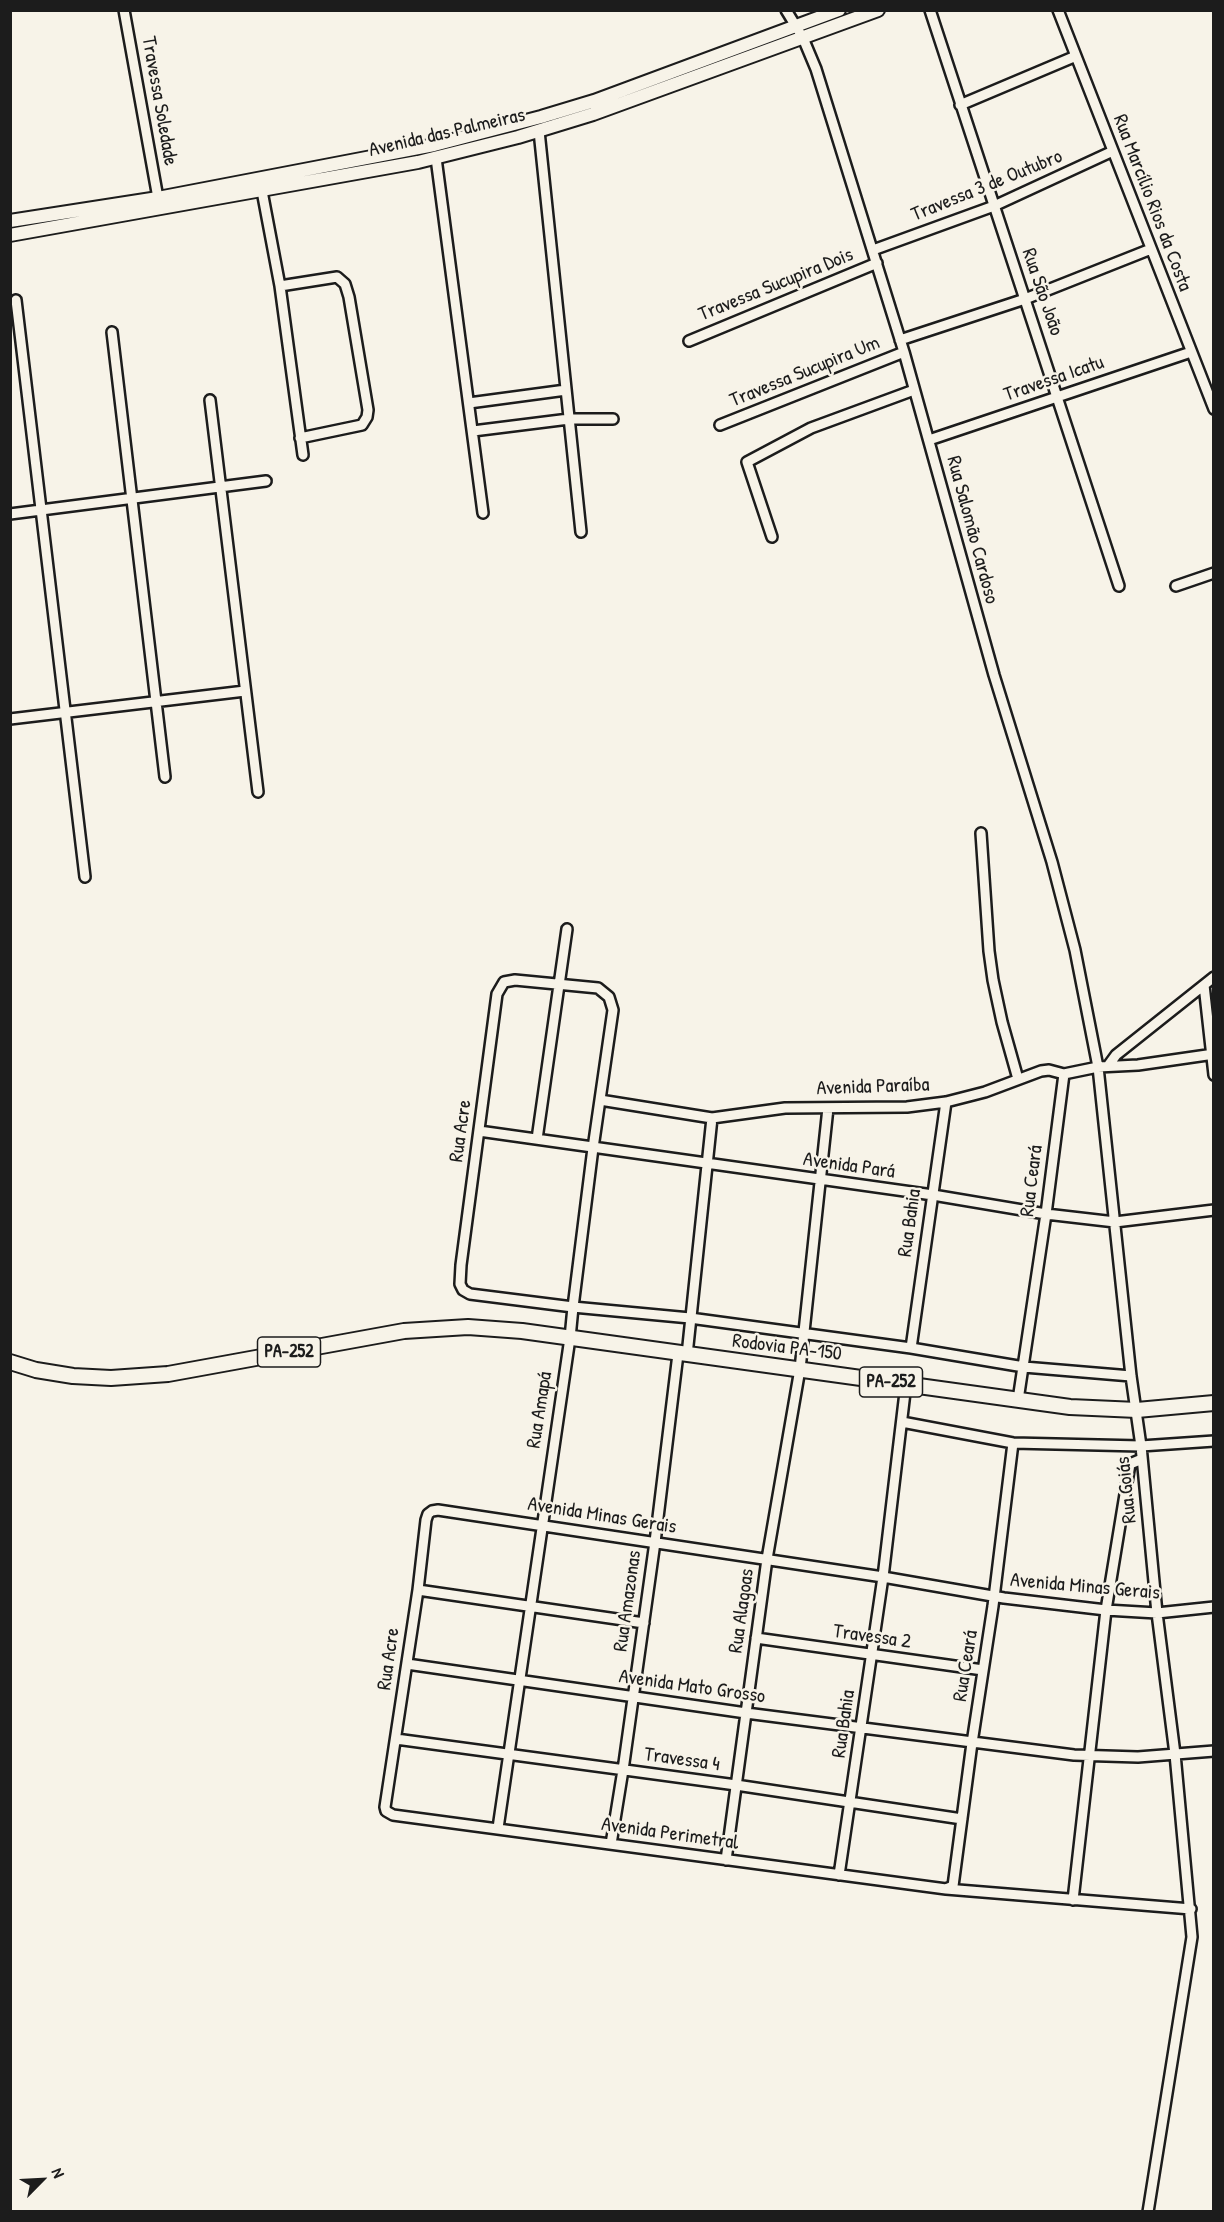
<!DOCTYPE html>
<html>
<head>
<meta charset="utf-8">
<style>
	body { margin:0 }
	#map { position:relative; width:1224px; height:2222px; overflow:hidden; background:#f7f3e8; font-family:"Patrick Hand",sans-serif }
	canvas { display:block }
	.frame { position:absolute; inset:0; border:12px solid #1c1c1c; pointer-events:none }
	.north { position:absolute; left:12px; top:2150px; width:60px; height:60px; -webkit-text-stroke:4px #f7f3e8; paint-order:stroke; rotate:66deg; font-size:16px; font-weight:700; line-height:24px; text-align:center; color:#1c1c1c }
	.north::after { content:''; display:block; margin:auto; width:21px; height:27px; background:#1c1c1c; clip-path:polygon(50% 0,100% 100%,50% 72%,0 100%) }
</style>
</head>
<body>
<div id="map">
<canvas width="1224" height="2222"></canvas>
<div class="frame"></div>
<div class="north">N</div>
</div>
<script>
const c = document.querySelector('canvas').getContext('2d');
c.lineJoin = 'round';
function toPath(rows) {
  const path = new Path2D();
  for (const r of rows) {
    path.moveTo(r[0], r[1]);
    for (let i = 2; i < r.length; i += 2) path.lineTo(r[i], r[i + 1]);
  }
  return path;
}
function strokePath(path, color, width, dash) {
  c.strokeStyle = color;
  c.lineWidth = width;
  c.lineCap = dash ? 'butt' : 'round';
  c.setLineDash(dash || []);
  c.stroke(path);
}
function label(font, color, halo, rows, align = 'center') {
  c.font = font + ' "Patrick Hand",sans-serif';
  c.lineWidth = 5;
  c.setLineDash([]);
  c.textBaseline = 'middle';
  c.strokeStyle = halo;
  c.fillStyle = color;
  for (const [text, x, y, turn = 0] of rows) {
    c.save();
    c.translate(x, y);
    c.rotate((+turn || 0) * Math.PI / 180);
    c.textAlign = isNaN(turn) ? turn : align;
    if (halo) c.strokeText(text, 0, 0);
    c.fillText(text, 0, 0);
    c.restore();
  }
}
const minor = toPath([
	[124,10,158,198],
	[786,10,803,38,816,69,904,352,994,675,1052,862,1075,950,1098,1067,1131,1376,1141,1446,1157,1613,1175,1754,1192,1937,1148,2212],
	[930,10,1119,586],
	[1058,10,1214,409],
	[960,105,1076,56],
	[539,131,581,532],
	[436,158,483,513],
	[262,191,280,286,303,455],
	[873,250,994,206,1113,151],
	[280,286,337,277,345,284,349,297,368,410,367,417,362,425,300,438],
	[16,300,85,877],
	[112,332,165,777],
	[900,340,1025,299,1151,249],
	[689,341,877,263],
	[210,400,258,792],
	[469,403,566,390],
	[720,425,904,352],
	[473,431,569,419,613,419],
	[929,440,1191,352],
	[10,514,266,481],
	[772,537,747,462,811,428,914,390],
	[1176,586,1214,573],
	[10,719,245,691],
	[981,833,989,951,993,980,1002,1022,1018,1079],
	[1204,985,1214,1075],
	[1108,1066,1116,1055,1214,977],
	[600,1100,712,1118,785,1108,907,1107,946,1102,985,1092,1041,1071,1049,1070,1064,1074,1098,1067,1138,1065,1214,1054],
	[479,1131,933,1195,1046,1214,1115,1222,1214,1210],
	[537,1139,567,929],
	[911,1348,946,1102],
	[687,1355,712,1118],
	[1018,1400,1046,1214,1064,1074],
	[902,1422,1013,1443,1141,1446,1214,1441],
	[418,1590,644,1623],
	[756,1638,983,1670],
	[407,1664,746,1713,1074,1755,1138,1757,1214,1751],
	[396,1739,736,1785,962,1819],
	[498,1828,570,1338,573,1307,593,1148,613,1010,609,997,598,988,515,980,504,982,497,994,461,1265,460,1284,463,1290,470,1294,573,1307,690,1318,911,1348,1024,1367,1131,1376],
	[611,1844,623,1770,655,1542,678,1354],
	[726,1860,767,1559,800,1369,828,1108],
	[839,1875,883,1577,906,1384],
	[946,1889,953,1886,972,1743,993,1606,1013,1443],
	[1073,1900,1106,1610,1130,1464,1142,1459],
	[1191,1909,946,1889,393,1815,386,1811,385,1807,418,1590,426,1520,428,1514,432,1511,438,1510,883,1577,1004,1598,1106,1610,1157,1613,1214,1607]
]);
const major = toPath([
	[10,221,158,198,434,145,541,117,594,101,839,10],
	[10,235,418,162,518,137,593,114,878,10]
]);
const highway = toPath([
	[10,1362,36,1370,73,1376,111,1378,168,1374,404,1331,468,1327,522,1331,1070,1407,1137,1410,1214,1403]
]);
strokePath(minor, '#1c1c1c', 14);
strokePath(major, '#1c1c1c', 16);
strokePath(highway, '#1c1c1c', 18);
strokePath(minor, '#f7f3e8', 9);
strokePath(major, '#f7f3e8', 12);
strokePath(highway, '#f7f3e8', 14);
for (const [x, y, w] of [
	[289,1352,63],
	[891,1382,63]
]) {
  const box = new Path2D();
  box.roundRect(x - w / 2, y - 15, w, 30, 4.5);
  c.fillStyle = '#f7f3e8';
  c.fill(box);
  strokePath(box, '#1c1c1c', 1.5);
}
label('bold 18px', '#1c1c1c', null, [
	["PA-252",289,1352],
	["PA-252",891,1382]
]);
label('20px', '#1c1c1c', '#f7f3e8', [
	["Travessa Soledade",159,101,80],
	["Avenida das Palmeiras",447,133,-13],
	["Travessa 3 de Outubro",987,186,-22],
	["Rua Marcílio Rios da Costa",1152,203,69],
	["Travessa Sucupira Dois",776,285,-22],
	["Rua São João",1042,292,71],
	["Travessa Sucupira Um",805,372,-22],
	["Travessa Icatu",1054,379,-19],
	["Rua Salomão Cardoso",972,530,75],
	["Avenida Paraíba",873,1087,-2],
	["Rua Acre",461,1131,-82],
	["Avenida Pará",849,1166,8],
	["Rua Ceará",1032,1181,-83],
	["Rua Bahia",910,1223,-82],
	["Rodovia PA-150",787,1348,7],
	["Rua Amapá",540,1410,-81],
	["Rua Goiás",1127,1490,-96],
	["Avenida Minas Gerais",602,1516,9],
	["Avenida Minas Gerais",1085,1587,5],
	["Rua Amazonas",628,1601,-82],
	["Rua Alagoas",742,1611,-82],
	["Travessa 2",872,1637,8],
	["Rua Acre",389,1659,-82],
	["Rua Ceará",966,1666,-81],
	["Avenida Mato Grosso",692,1687,8],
	["Rua Bahia",844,1724,-82],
	["Travessa 4",682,1760,8],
	["Avenida Perimetral",670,1834,8]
]);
</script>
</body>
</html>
